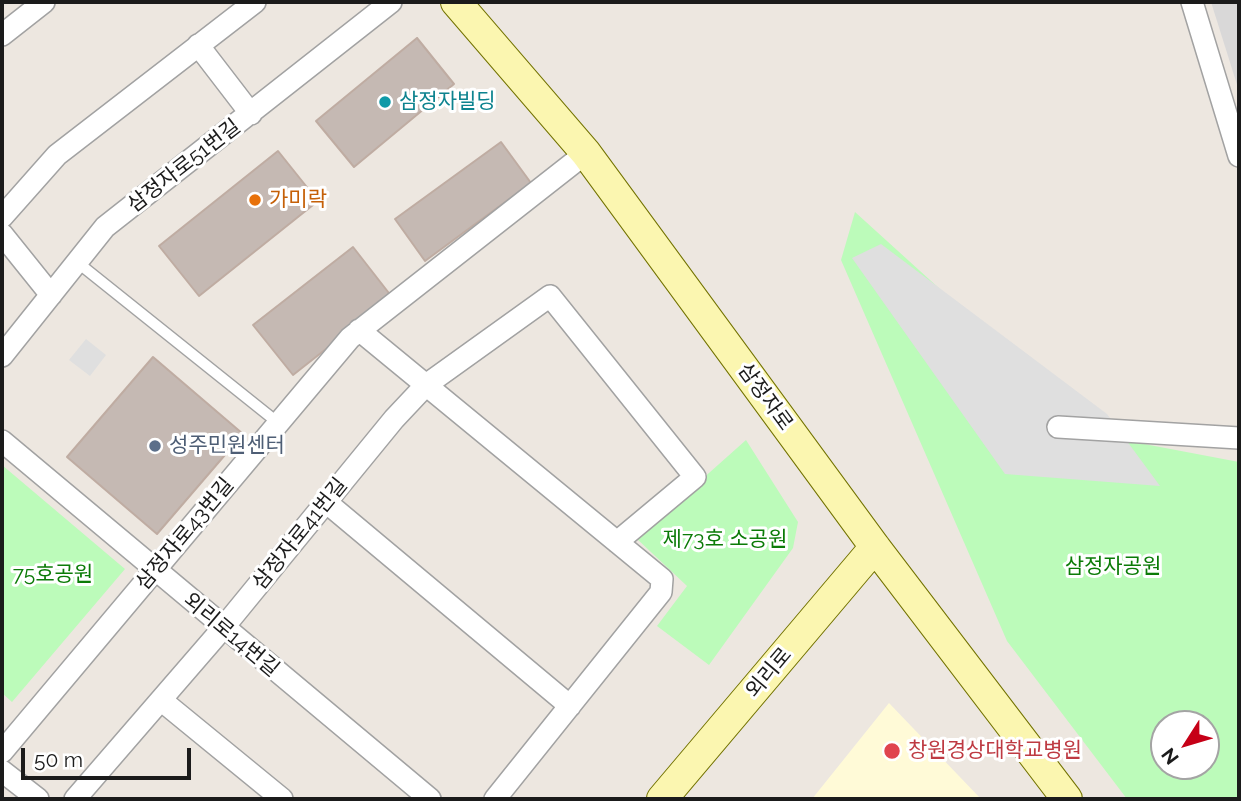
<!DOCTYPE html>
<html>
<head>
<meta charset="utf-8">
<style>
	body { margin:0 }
	#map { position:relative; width:1241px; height:801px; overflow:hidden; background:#ede7e0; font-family:Raleway,sans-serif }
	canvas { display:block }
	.frame { position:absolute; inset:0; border:4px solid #1b1b1b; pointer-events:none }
	.north { position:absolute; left:1150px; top:710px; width:70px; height:70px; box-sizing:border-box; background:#fff; border:2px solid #a4a4a4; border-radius:50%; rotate:233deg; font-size:19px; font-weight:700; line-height:28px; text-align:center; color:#1b1b1b }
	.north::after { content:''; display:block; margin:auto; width:24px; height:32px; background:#c60017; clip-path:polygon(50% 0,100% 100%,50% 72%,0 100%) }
	.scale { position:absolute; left:21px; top:748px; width:170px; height:32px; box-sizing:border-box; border:4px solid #1b1b1b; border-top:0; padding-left:9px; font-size:21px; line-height:24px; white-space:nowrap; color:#1b1b1b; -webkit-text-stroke:5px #fff; paint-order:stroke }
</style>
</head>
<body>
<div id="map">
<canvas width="1241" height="801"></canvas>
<div class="frame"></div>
<div class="north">N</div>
<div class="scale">50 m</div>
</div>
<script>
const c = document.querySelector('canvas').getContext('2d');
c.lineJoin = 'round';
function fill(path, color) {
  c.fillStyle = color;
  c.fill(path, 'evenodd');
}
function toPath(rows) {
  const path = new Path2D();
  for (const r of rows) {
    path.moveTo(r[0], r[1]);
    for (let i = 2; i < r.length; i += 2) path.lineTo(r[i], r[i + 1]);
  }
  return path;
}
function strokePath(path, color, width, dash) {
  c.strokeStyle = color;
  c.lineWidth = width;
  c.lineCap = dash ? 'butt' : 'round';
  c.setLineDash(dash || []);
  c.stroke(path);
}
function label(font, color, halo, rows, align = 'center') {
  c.font = font + ' Raleway,"Noto Sans KR",sans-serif';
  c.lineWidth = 6;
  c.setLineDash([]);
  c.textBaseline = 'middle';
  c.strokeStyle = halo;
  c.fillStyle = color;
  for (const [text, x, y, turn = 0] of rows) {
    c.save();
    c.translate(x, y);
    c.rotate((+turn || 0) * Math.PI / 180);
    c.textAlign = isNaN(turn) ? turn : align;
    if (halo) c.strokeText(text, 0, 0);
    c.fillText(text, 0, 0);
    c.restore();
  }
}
fill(toPath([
	[1211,2,1239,2,1239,91]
]), '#d9d8d8');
fill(toPath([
	[889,703,981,799,812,799]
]), '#fffad7');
fill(toPath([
	[855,212,1102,436,1239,462,1239,799,1127,799,1007,641,841,260],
	[1164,724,1206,724,1206,766,1164,766],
	[746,440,798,522,793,548,709,665,657,626,687,586,636,538],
	[2,465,125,569,12,702,2,693]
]), '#bcfbba');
fill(toPath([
	[881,244,1107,414,1160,486,1005,474,852,258],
	[86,339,106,355,90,376,69,360]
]), '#dfdfdf');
const building = toPath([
	[417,38,454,84,354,167,316,121,417,38],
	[501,142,531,183,425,261,395,219,501,142],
	[278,151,318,201,199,296,159,246,278,151],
	[353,247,392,297,293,375,253,325,353,247],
	[153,357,243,434,157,534,67,457,153,357]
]);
fill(building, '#c5b9b3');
strokePath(building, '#bfaca2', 2);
const lane = toPath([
	[77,262,277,422]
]);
const street = toPath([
	[1192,2,1239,156],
	[2,35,44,2],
	[198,45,251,114],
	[2,217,57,155,255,2],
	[2,234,51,295],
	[359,330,662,579,661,592,495,799],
	[2,356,105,227,391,2],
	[1058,427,1239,438],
	[2,441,430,799],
	[326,502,570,706],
	[161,700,282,799],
	[2,752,350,338,586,153],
	[2,771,38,799],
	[75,799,223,628,394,419,426,385,550,296,695,477,617,542]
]);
const secondary = toPath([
	[456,2,586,153,875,547,1067,799],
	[662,799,875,547]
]);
strokePath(lane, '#a2a2a2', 13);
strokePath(street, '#a2a2a2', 24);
strokePath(secondary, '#737301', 32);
strokePath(lane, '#fff', 10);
strokePath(street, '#fff', 21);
strokePath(secondary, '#fbf6b0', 30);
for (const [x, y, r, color] of [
	[385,102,7,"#0f9aa8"],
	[255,200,7,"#e8710a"],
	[155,446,7,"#5c6f8a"],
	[892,751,9,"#e0444e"]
]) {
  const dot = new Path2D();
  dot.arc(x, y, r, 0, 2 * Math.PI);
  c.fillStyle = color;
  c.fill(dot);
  strokePath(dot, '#fff', 2.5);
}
label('21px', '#0d838f', '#fff', [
	["삼정자빌딩",399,102]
], 'left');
label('21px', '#1b1b1b', '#fff', [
	["삼정자로51번길",184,166,-38],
	["삼정자로",765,397,54],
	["삼정자로43번길",185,534,-50],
	["삼정자로41번길",300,534,-51],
	["외리로14번길",231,635,40],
	["외리로",769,673,-50]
]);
label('21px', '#c56008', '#fff', [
	["가미락",269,200]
], 'left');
label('21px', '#4e5e75', '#fff', [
	["성주민원센터",169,446]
], 'left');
label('21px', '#0b7b07', '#fff', [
	["제73호 소공원",725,540],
	["삼정자공원",1113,567],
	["75호공원",53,575]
]);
label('21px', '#be3a42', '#fff', [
	["창원경상대학교병원",908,751]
], 'left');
</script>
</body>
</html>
